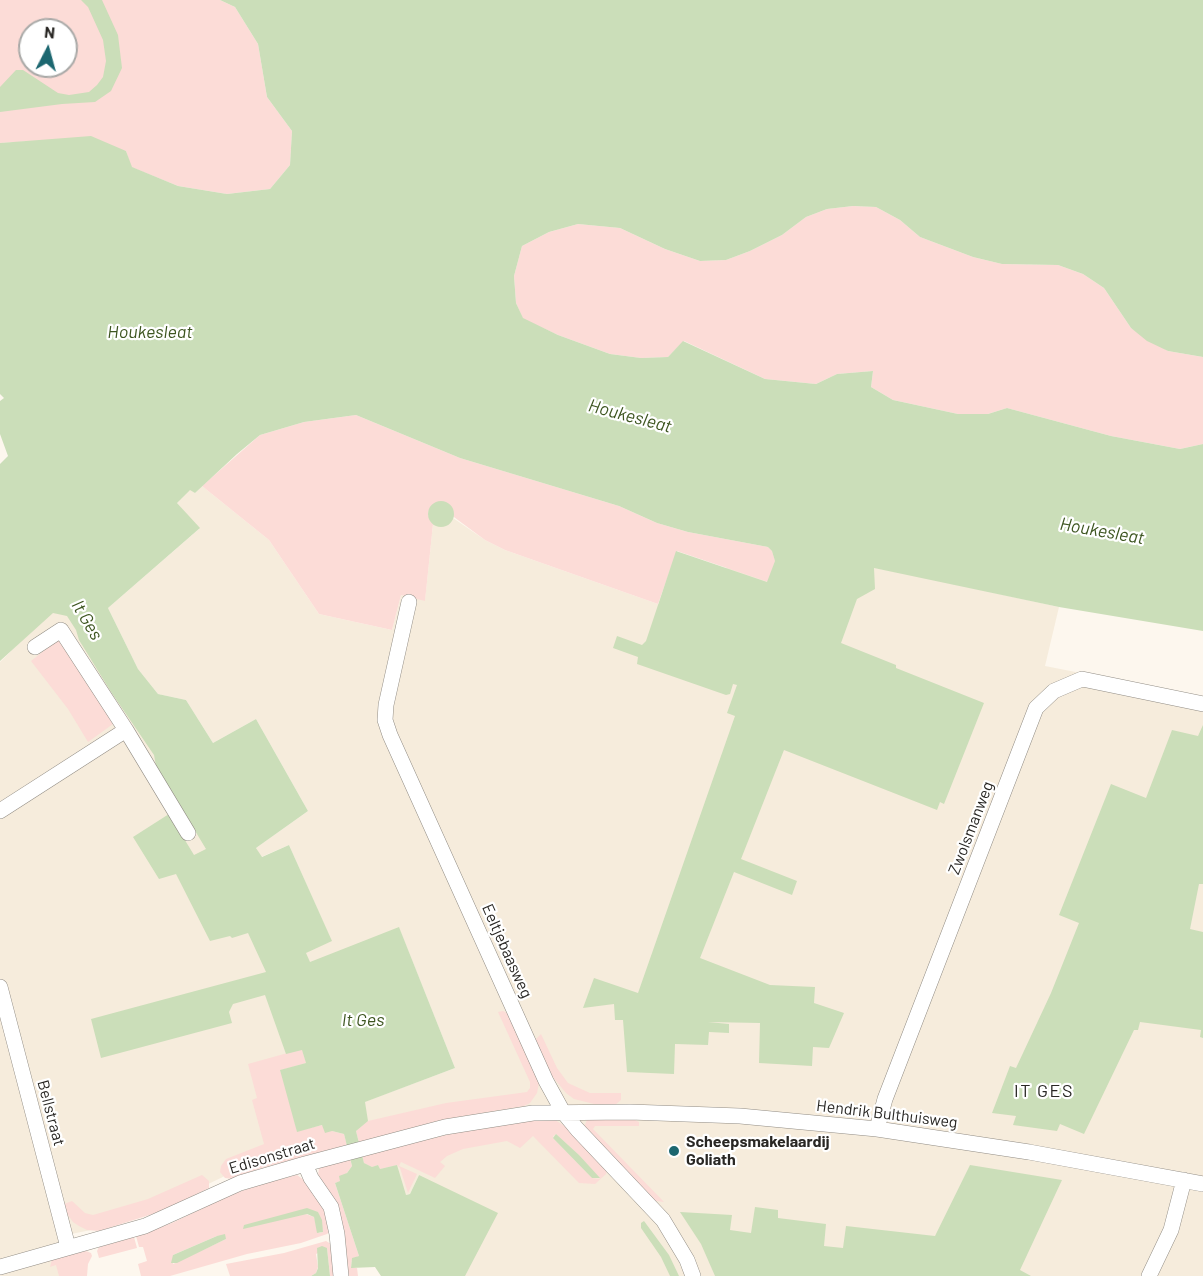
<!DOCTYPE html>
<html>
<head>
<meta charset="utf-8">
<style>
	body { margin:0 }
	#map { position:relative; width:1203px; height:1276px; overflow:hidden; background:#fdf7ee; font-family:Barlow,sans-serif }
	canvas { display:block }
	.north { position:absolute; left:18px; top:18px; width:60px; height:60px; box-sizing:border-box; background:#fff; border:2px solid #a9a9a7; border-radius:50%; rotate:6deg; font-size:16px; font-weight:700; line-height:24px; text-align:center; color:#292724 }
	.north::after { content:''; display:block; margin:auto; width:21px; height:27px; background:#1c6770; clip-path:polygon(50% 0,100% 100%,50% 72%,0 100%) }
</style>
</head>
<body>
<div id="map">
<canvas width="1203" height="1276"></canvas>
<div class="north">N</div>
</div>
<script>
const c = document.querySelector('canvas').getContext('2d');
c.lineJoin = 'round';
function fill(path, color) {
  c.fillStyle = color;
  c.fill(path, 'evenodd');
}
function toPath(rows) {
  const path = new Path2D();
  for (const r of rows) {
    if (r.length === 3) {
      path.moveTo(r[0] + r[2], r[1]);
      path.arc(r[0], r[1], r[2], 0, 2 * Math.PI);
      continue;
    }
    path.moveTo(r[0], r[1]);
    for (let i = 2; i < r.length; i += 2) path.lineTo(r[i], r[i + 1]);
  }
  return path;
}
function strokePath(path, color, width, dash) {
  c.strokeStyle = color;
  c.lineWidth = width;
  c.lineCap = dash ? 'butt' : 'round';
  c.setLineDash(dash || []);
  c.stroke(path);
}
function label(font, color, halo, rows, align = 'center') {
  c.font = font + ' Barlow,sans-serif';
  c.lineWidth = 4.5;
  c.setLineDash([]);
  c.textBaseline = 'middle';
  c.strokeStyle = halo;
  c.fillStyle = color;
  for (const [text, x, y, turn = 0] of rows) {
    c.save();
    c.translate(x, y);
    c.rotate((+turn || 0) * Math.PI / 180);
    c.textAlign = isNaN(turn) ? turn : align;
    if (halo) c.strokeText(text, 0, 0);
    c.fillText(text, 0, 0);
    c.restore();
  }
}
fill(toPath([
	[202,486,269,540,319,614,392,630,401,595,425,600,433,524,453,518,485,540,505,550,658,604,768,547,917,576,1059,607,1045,666,1203,697,1203,1276,465,1276,419,1175,410,1194,406,1195,364,1163,356,1131,364,1102,455,1068,399,928,310,963,305,953,331,940,289,845,261,857,256,848,308,811,256,719,213,743,186,700,158,694,138,669,108,608,199,529,177,503,190,489,195,493],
	[60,603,225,867,310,1049,319,1111,229,1174,202,1187,91,1230,71,1234,73,1276,0,1276,0,662]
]), '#f6ecdc');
fill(toPath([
	[0,0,220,0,235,7,258,44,267,97,292,131,290,165,270,189,227,194,178,186,131,167,126,151,35,141,0,143],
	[30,30,66,30,66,66,30,66],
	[853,206,876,207,900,220,920,237,973,257,1002,264,1058,265,1083,274,1104,288,1131,328,1168,351,1203,357,1203,444,1180,449,1111,436,1007,408,988,414,958,414,893,400,871,387,873,371,837,374,816,384,765,379,684,341,668,357,641,358,610,354,558,335,523,319,516,303,514,276,522,246,549,232,578,224,620,228,665,249,700,261,726,260,750,251,782,235,806,217,827,209],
	[356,415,460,458,619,506,657,523,688,532,768,547,772,551,775,561,768,582,677,551,658,604,505,550,485,540,435,503,429,510,428,515,433,524,425,601,401,595,392,630,319,614,269,540,202,486,260,435,304,422],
	[60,638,113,724,88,742,68,709,31,661],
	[503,1011,509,1014,539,1083,537,1093,530,1103,524,1106,441,1120,359,1142,356,1131,368,1121,446,1103,527,1092,530,1088,530,1082,498,1012],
	[541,1034,557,1068,568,1083,590,1093,621,1093,621,1100,615,1105,594,1104,574,1099,566,1093,552,1076,536,1043,536,1039],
	[302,1049,306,1063,281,1070,297,1131,322,1125,332,1131,344,1134,347,1145,258,1169,232,1179,225,1178,220,1172,221,1166,226,1159,264,1144,252,1100,257,1098,248,1064],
	[538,1119,555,1120,568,1128,607,1170,606,1174,595,1184,579,1183,533,1136,520,1148,507,1141,463,1149,447,1156,440,1162,445,1166,435,1178,401,1162,399,1166,417,1174,408,1193,400,1168,397,1165,380,1169,378,1165,372,1167,364,1163,362,1156,450,1134],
	[556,1134,579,1155,600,1179,592,1178,553,1138,553,1136],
	[590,1119,635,1120,639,1122,639,1126,595,1126,593,1129,664,1202,649,1200,584,1127,587,1120],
	[350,1159,352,1166,341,1181,335,1183,359,1256,352,1259,351,1267,357,1268,358,1276,346,1276,318,1176,319,1168],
	[202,1175,209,1181,209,1188,162,1211,99,1231,87,1230,79,1226,73,1222,65,1211,64,1204,72,1201,85,1213,93,1215,148,1199],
	[297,1175,308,1183,325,1208,330,1231,327,1234,301,1243,247,1254,170,1276,141,1276,138,1264,147,1261,143,1247,139,1247,136,1236,172,1223,230,1195,265,1183],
	[318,1212,323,1232,319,1233,314,1217,306,1214,244,1225],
	[217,1236,226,1239,173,1264,173,1255],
	[134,1237,137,1248,99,1258,97,1251,99,1247],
	[326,1241,331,1244,335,1276,330,1276,327,1248,316,1254,318,1267,316,1273,311,1276,230,1276,226,1264,284,1253],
	[86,1251,91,1253,92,1256,88,1264,87,1276,59,1276,56,1265,50,1267,52,1259]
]), '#fcdcd7');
fill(toPath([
	[81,0,102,0,118,35,122,68,111,91,95,102,62,104,0,112,0,87,16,70,23,70,58,93,69,95,89,92,97,85,103,77,106,61,103,40,88,7],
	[220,0,1203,0,1203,357,1168,351,1147,341,1131,328,1104,288,1083,274,1058,265,1002,264,973,257,920,237,900,220,876,207,853,206,827,209,806,217,782,235,750,251,726,260,700,261,665,249,620,228,578,224,549,232,522,246,514,276,516,303,523,318,558,335,610,354,641,358,668,357,683,341,765,379,816,384,837,374,873,371,871,387,893,400,958,414,988,414,1007,408,1111,436,1180,449,1203,444,1203,631,1059,607,874,568,875,589,857,599,841,643,896,665,896,668,984,703,944,804,940,802,937,810,784,750,741,859,797,881,792,895,734,872,700,958,770,985,815,987,814,1003,844,1013,829,1048,813,1047,812,1066,759,1063,760,1023,708,1022,729,1024,729,1033,709,1032,708,1045,675,1044,674,1074,627,1072,623,1020,615,1020,614,1004,583,1008,594,978,638,993,735,716,727,713,737,685,733,684,730,694,726,695,637,664,638,657,613,648,617,636,642,645,646,641,676,551,767,582,775,561,772,551,768,547,688,532,657,523,619,506,460,458,356,415,304,422,260,435,237,454,195,493,190,490,177,503,200,528,108,608,138,669,158,694,186,700,213,743,256,719,308,811,256,848,262,857,289,845,332,941,306,953,310,962,399,927,455,1068,365,1102,368,1121,356,1131,364,1163,372,1167,378,1165,380,1169,397,1165,406,1195,410,1194,419,1175,498,1213,465,1276,381,1276,375,1267,351,1268,352,1258,359,1256,335,1183,340,1181,339,1176,347,1173,352,1166,344,1134,332,1131,325,1133,322,1125,297,1132,280,1070,306,1063,302,1050,286,1054,265,995,233,1004,229,1012,232,1023,101,1058,91,1019,266,972,248,933,232,938,230,936,210,941,176,874,159,879,133,837,169,814,194,855,206,849,156,766,154,755,111,692,79,640,76,630,67,616,53,613,0,661,0,464,8,456,0,434,0,401,4,398,0,394,0,143,91,136,126,151,132,167,178,186,227,194,270,189,290,165,292,131,267,97,258,44,235,7],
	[441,514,13],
	[1203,725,1203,884,1199,884,1190,929,1203,932,1203,1038,1200,1037,1201,1030,1140,1022,1138,1030,1134,1030,1084,1134,1060,1124,1057,1131,1013,1125,1016,1116,992,1113,1010,1066,1016,1068,1051,993,1079,923,1059,915,1111,784,1146,798,1172,730,1198,736],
	[556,1134,579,1155,600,1178,592,1178,553,1138],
	[970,1165,1062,1180,1020,1270,1031,1276,715,1276,701,1244,680,1212,732,1215,730,1230,751,1233,755,1207,778,1210,778,1218,826,1224,824,1246,843,1248,846,1226,935,1236],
	[307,1208,318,1212,322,1220,323,1232,317,1233,314,1217,307,1214,243,1229,244,1225],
	[644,1221,669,1255,679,1276,670,1276,661,1257,641,1228,641,1223],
	[225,1234,226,1239,177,1263,171,1263,173,1255,217,1236],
	[322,1246,327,1248,330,1276,311,1276,316,1273,318,1268,317,1248]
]), '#cbdeb9');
const street = toPath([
	[409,602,386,705,385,720,390,735,546,1081,563,1112,577,1129,663,1220,687,1260,693,1276],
	[35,647,61,630,126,730,188,833],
	[0,811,126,730],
	[0,987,68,1247],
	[877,1129,885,1099,1036,708,1054,691,1082,679,1203,704],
	[305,1164,311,1178,331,1207,337,1234,341,1276],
	[0,1267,145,1226,240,1183,305,1164,445,1127,533,1113,630,1112,740,1116,877,1129,1029,1152,1203,1184],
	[1149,1276,1171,1230,1184,1180]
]);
strokePath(street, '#928d85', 16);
strokePath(street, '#fff', 15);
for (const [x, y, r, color] of [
	[674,1151,6,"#1c6770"]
]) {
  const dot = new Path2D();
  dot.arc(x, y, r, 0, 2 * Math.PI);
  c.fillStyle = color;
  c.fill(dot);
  strokePath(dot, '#fff', 2);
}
label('16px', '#292724', '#fff', [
	["Zwolsmanweg",971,828,-69],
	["Eeltjebaasweg",507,951,66],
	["Bellstraat",51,1113,75],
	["Hendrik Bulthuisweg",887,1114,7],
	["Edisonstraat",272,1156,-17]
]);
label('bold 16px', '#292724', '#fff', [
	["Scheepsmakelaardij",686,1142],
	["Goliath",686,1160]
], 'left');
label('italic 18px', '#3d5520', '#fff', [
	["Houkesleat",150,332],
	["Houkesleat",630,416,15],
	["Houkesleat",1102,531,10],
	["It Ges",87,620,59],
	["It Ges",363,1020]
]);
c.letterSpacing = '1.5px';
label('18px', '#292724', '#fff', [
	["IT GES",1044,1091]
]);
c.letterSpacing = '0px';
</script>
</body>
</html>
